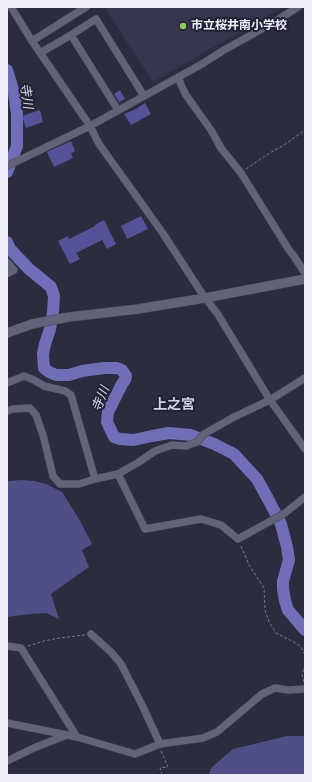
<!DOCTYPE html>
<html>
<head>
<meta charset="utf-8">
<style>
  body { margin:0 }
  #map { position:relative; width:312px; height:782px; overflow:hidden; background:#2c2c3f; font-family:"Noto Sans",sans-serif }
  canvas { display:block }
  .frame { position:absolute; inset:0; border:8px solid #eeeffb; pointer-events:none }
</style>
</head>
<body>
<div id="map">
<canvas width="312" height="782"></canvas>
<div class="frame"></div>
</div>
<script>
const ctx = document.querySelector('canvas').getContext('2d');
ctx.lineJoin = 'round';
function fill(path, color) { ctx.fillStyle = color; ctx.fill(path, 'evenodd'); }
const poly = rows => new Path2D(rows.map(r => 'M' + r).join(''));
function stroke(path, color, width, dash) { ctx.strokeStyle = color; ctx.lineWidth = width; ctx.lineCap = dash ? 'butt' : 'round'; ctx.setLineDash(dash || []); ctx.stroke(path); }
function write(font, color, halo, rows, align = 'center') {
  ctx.font = font + ' "Noto Sans","Noto Sans JP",sans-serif'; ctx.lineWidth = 4; ctx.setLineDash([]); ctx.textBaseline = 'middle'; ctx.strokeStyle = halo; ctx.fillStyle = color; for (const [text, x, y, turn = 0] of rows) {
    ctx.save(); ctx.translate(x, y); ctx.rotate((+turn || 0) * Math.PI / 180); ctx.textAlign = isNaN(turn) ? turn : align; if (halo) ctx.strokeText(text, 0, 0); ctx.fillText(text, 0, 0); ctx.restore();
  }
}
const built = poly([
  [104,7,283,7,153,82]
]);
const green = poly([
  [22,480,34,481,46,484,62,492,79,519,92,544,82,550,89,567,51,594,59,619,46,613,30,614,7,617,7,481,9,481],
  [287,736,305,736,305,775,209,775,211,768,233,749]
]);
const river = poly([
  [7,70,14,93,17,114,17,146,7,172],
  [7,242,10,249,29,269,51,287,54,296,53,312,50,329,45,344,43,354,44,368,49,372,56,375,69,375,82,371,104,368,117,368,122,370,126,376,125,380,122,384,108,412,107,422,114,437,120,439,134,440,152,436,169,433,191,435,214,444,234,454,245,466,257,479,268,499,281,524,287,547,289,560,283,581,283,588,285,601,288,610,305,630]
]);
const building = poly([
  [120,90,125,99,119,102,114,94],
  [145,103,151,114,131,125,124,114,136,109],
  [40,110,43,122,26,128,22,116],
  [71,141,75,151,71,153,73,158,54,167,47,152],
  [141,216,148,229,127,239,121,226],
  [104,220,116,244,107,249,102,240,76,253,80,259,70,264,58,241,68,236,69,239,95,226,95,225]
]);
const path = poly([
  [246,169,268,154,284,145,305,130],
  [241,546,249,565,264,588,265,610,269,622,276,633,294,642,301,647,305,655],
  [28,646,44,641,59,638,85,635],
  [304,682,302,675,305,664],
  [161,751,168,767,160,768,162,775]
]);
const minor = poly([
  [11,7,32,41,90,126,99,144,162,232,205,298,217,313,270,400,305,449],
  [71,35,96,19,144,96],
  [32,41,86,7],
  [40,53,71,35,118,110],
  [178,77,182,87,186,95,211,130,221,148,241,173,289,250,293,255,305,273],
  [7,166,90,126,202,64,224,50,271,24,298,7],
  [7,262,14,270,7,274],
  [7,383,24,376,34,380,44,386,65,391,71,395,95,479],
  [7,411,13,409,30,408,36,415,43,435,53,476,60,484,79,484,95,479,118,474,139,462,155,451,172,445,186,446,197,442,204,434,234,417,270,400,305,378],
  [118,474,145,529,201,519,221,525,238,539,285,513,305,497],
  [91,634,112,653,121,664,143,707,160,744],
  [7,646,21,648,77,737],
  [7,723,77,737,135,754,160,744,203,738,217,732,262,694,275,688,288,690,305,689],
  [7,761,36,747,67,735]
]);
const tertiary = poly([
  [7,333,32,324,69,317,138,309,205,298,305,279]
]);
const markers = [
  [183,26,4,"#85cf4c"]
];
const poiNames = [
  ["市立桜井南小学校",191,26]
];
const waterNames = [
  ["寺川",26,96,82],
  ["寺川",101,399,-69]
];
const quarterNames = [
  ["上之宮",174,405]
];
fill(built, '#35354e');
fill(green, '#504e87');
stroke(river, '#706eb8', 12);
fill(building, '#56529a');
stroke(minor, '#494958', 8);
stroke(tertiary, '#494958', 10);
stroke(path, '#787989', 1, [3, 2]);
stroke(minor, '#626378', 7);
stroke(tertiary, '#626378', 9);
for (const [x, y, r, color] of markers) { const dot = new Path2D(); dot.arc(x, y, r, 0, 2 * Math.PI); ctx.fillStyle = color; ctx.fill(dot); stroke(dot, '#222234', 1.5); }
write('bold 12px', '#eeeffb', '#222234', poiNames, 'left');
write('italic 13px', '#dadaef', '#222234', waterNames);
write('bold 14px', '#d0d1ea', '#222234', quarterNames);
</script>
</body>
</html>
